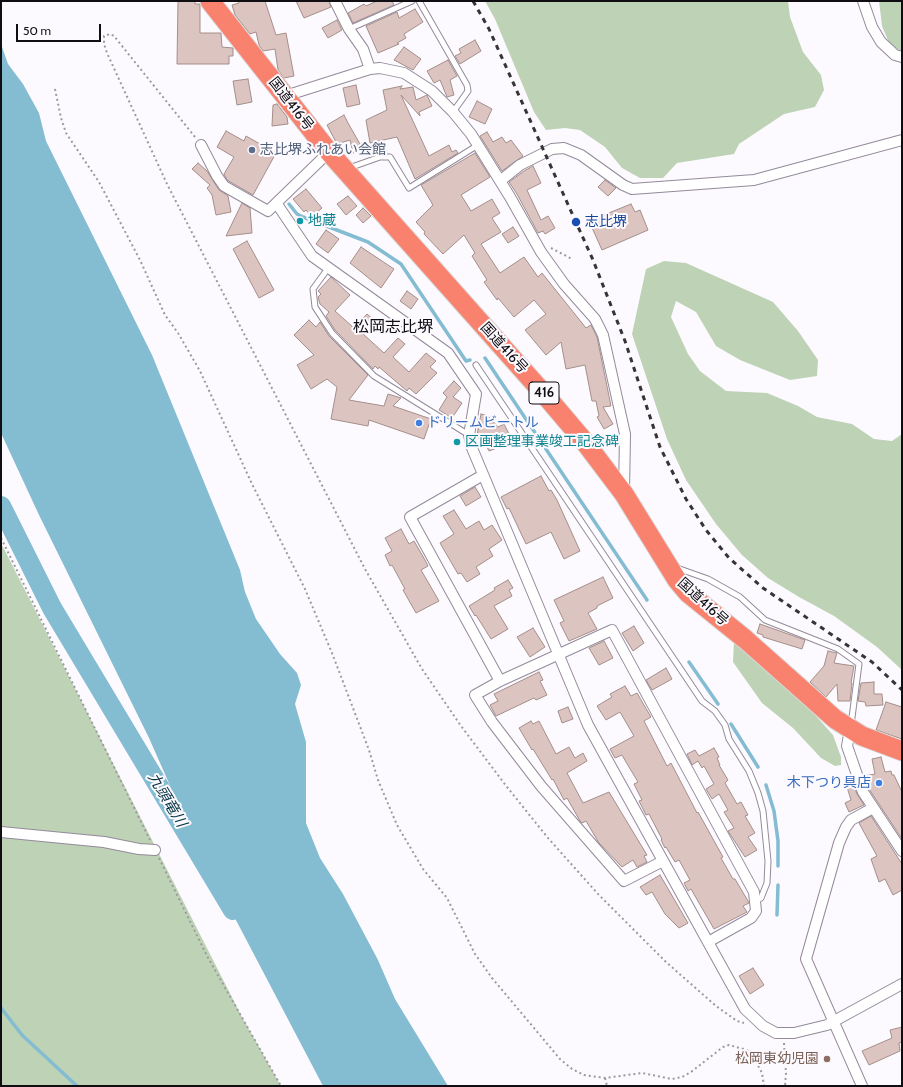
<!DOCTYPE html>
<html>
<head>
<meta charset="utf-8">
<style>
  body { margin:0 }
  #map { position:relative; width:903px; height:1087px; overflow:hidden; background:#fcfafe; font-family:Cabin,sans-serif }
  canvas { display:block }
  .frame { position:absolute; inset:0; border:2px solid #100d13; pointer-events:none }
  .scale { position:absolute; left:16px; top:24px; width:85px; height:18px; box-sizing:border-box; border:2px solid #100d13; border-top:0; padding-left:5px; font-size:12px; line-height:14px; white-space:nowrap; color:#100d13; -webkit-text-stroke:3px #fcfafe; paint-order:stroke }
</style>
</head>
<body>
<div id="map">
<canvas width="903" height="1087"></canvas>
<div class="frame"></div>
<div class="scale">50 m</div>
</div>
<script>
const ctx = document.querySelector('canvas').getContext('2d');
ctx.lineJoin = 'round';
function fill(path, color) { ctx.fillStyle = color; ctx.fill(path, 'evenodd'); }
const poly = rows => new Path2D(rows.map(r => 'M' + r).join(''));
function stroke(path, color, width, dash) { ctx.strokeStyle = color; ctx.lineWidth = width; ctx.lineCap = dash ? 'butt' : 'round'; ctx.setLineDash(dash || []); ctx.stroke(path); }
function write(font, color, halo, rows, align = 'center') {
  ctx.font = font + ' Cabin,"Noto Sans JP",sans-serif'; ctx.lineWidth = 4; ctx.setLineDash([]); ctx.textBaseline = 'middle'; ctx.strokeStyle = halo; ctx.fillStyle = color; for (const [text, x, y, turn = 0] of rows) {
    ctx.save(); ctx.translate(x, y); ctx.rotate((+turn || 0) * Math.PI / 180); ctx.textAlign = isNaN(turn) ? turn : align; if (halo) ctx.strokeText(text, 0, 0); ctx.fillText(text, 0, 0); ctx.restore();
  }
}
const green = poly([
  [485,1,788,1,790,17,803,52,821,75,824,90,815,107,784,114,739,144,734,154,677,163,663,178,640,178,622,168,605,147,580,130,565,128,546,130,534,112,495,19],
  [879,1,902,1,902,52,889,43,882,26],
  [664,261,686,263,773,302,798,331,818,360,817,376,790,380,740,360,716,346,696,312,676,301,671,317,688,354,700,371,726,391,767,393,798,406,817,417,852,424,874,439,892,441,902,434,902,670,877,647,834,616,799,597,768,578,742,555,716,524,686,480,667,439,632,334,646,269],
  [1,543,242,1017,281,1086,1,1086],
  [734,641,801,699,833,735,841,757,841,765,835,766,821,758,793,728,762,703,733,662]
]);
const water = poly([
  [1,44,8,64,23,84,39,113,46,141,152,355,240,570,245,592,256,619,280,654,297,673,301,685,295,704,306,742,306,823,320,858,343,894,378,960,395,999,448,1086,323,1086,195,842,149,738,39,515,1,433]
]);
const stream = poly([
  [289,204,297,214,303,217,368,242,401,264,466,361,470,360],
  [485,358,647,600],
  [689,662,718,704],
  [731,724,758,767],
  [766,785,774,811,778,841,778,866],
  [777,915,778,885],
  [1,1008,22,1035,77,1086]
]);
const river = poly([
  [1,506,52,608,233,910]
]);
const building = poly([
  [178,1,195,1,195,4,200,4,200,33,221,33,222,47,233,48,233,56,229,56,229,64,177,64,178,1],
  [238,1,265,1,276,35,286,33,294,76,284,78,278,70,275,49,263,51,259,45,256,32,250,34,235,15,232,5,239,3,238,1],
  [296,1,329,1,331,7,304,18,296,1],
  [377,1,392,1,394,5,353,23,348,13,364,4,366,6,377,1],
  [415,9,423,22,404,34,406,38,397,43,399,44,378,53,366,26,397,12,399,18,415,9],
  [337,20,342,30,328,38,322,28,337,20],
  [475,40,481,51,460,64,455,56,461,53,459,49,475,40],
  [404,47,421,59,413,70,394,60,404,47],
  [448,60,457,76,450,80,454,95,447,97,440,80,434,83,427,71,448,60],
  [248,79,252,102,237,105,233,81,248,79],
  [356,85,360,104,347,107,343,88,356,85],
  [402,86,400,89,413,87,416,100,427,95,432,106,419,112,420,116,401,95,429,156,449,145,452,152,456,150,458,153,415,179,397,137,370,143,366,120,387,110,383,90,402,86],
  [477,101,492,109,485,124,469,117,477,101],
  [277,104,287,117,288,124,272,126,273,105,277,104],
  [344,115,348,123,364,151,353,153,350,140,337,144,327,125,344,115],
  [226,131,244,141,246,136,276,153,253,195,227,180,224,174,234,157,217,147,226,131],
  [487,132,493,142,502,137,506,143,511,140,523,156,502,171,480,136,487,132],
  [475,153,490,177,461,195,471,211,492,199,500,213,492,218,501,232,481,244,500,273,524,257,538,277,542,273,586,328,591,325,597,337,611,406,603,407,613,424,604,429,597,417,599,416,596,401,592,401,585,365,566,369,561,342,546,355,525,330,546,314,534,300,514,317,498,298,497,300,484,282,487,280,472,256,475,253,464,235,443,254,424,234,425,232,416,222,433,205,421,185,475,153],
  [198,163,207,171,219,190,228,196,231,212,216,215,212,195,207,188,210,185,192,169,198,163],
  [533,166,541,183,527,190,541,220,548,216,555,228,545,234,543,231,538,233,517,194,509,182,524,171,533,166],
  [605,180,616,188,608,196,598,187,605,180],
  [306,189,322,208,312,217,306,210,304,212,293,199,306,189],
  [348,196,357,206,346,215,337,204,348,196],
  [242,203,250,208,252,233,226,236,242,203],
  [631,204,635,212,640,210,648,230,602,250,589,221,631,204],
  [363,208,371,216,363,223,356,215,363,208],
  [513,227,519,236,508,243,502,234,513,227],
  [326,230,339,239,328,253,316,244,326,230],
  [247,241,274,290,259,298,233,249,247,241],
  [361,247,394,269,381,288,350,263,361,247],
  [331,277,350,295,335,311,354,328,367,314,374,320,362,333,384,353,398,338,405,344,393,357,409,372,426,353,436,361,430,367,437,373,416,394,409,388,407,391,379,367,378,369,375,366,373,369,335,330,326,316,329,312,320,304,318,297,321,294,318,291,331,277],
  [407,291,418,299,411,309,400,301,407,291],
  [309,320,316,327,320,322,329,336,368,375,349,400,384,406,388,394,401,398,393,406,431,419,424,439,369,420,368,426,331,419,337,387,327,379,311,389,297,365,314,355,294,335,309,320],
  [454,381,461,388,453,397,462,403,452,418,439,410,447,397,443,393,454,381],
  [481,414,488,416,498,427,504,424,510,436,499,441,502,446,489,451,485,443,482,445,477,435,481,414],
  [541,476,549,491,551,490,557,500,580,551,564,559,551,532,526,544,509,508,507,509,501,497,541,476],
  [475,487,481,497,466,506,460,496,475,487],
  [454,510,466,529,479,521,484,530,492,525,502,540,489,549,493,556,476,567,480,574,467,582,461,573,458,574,440,543,454,534,443,516,454,510],
  [401,529,409,544,414,541,425,560,428,566,421,570,439,601,416,613,403,590,405,589,392,565,390,566,385,555,392,551,385,538,401,529],
  [603,577,613,598,597,606,597,608,588,613,597,629,569,641,560,623,564,621,554,600,603,577],
  [508,580,513,588,509,590,512,596,494,606,508,629,491,639,476,615,475,616,469,606,495,590,494,588,508,580],
  [760,624,805,640,802,649,763,637,763,635,757,633,760,624],
  [634,626,644,643,633,651,622,633,634,626],
  [533,628,545,647,530,657,517,637,533,628],
  [604,641,613,658,599,665,589,648,604,641],
  [828,651,837,653,834,663,854,666,851,683,852,683,850,701,838,701,837,684,826,697,810,682,824,666,828,651],
  [666,668,672,679,652,690,646,680,666,668],
  [539,672,543,680,540,681,547,695,536,700,534,698,496,716,490,705,498,701,494,694,539,672],
  [874,682,874,694,882,694,883,705,866,706,865,702,858,701,861,683,874,682],
  [625,686,631,696,637,693,651,717,644,721,667,766,671,763,697,813,698,812,723,857,721,858,733,879,735,879,748,901,749,903,743,906,747,912,714,929,691,889,688,891,684,883,690,880,679,860,675,862,666,847,665,848,661,840,662,839,649,814,646,815,639,801,642,800,634,784,638,782,626,762,622,755,615,758,610,749,634,736,620,712,606,720,597,706,612,697,610,694,625,686],
  [886,702,902,707,902,739,876,730,886,702],
  [568,707,573,719,562,723,558,711,568,707],
  [531,721,533,724,539,721,556,754,569,747,575,758,583,753,587,761,567,773,583,803,609,792,647,855,644,856,647,862,637,867,633,860,622,867,599,843,586,821,582,823,580,821,567,798,564,800,553,779,552,780,533,749,532,750,519,728,531,721],
  [714,748,719,757,717,758,720,765,719,765,728,780,725,783,737,804,741,802,748,815,745,816,755,833,748,837,757,850,745,857,728,831,734,828,724,812,728,810,719,794,712,799,706,789,714,784,704,766,702,768,698,761,692,765,687,754,695,750,699,756,714,748],
  [881,757,885,772,891,771,892,775,894,775,902,792,902,839,869,789,864,776,875,774,872,759,881,757],
  [852,781,857,794,864,805,849,812,845,803,851,800,846,784,852,781],
  [871,816,902,864,902,890,893,895,885,879,879,882,871,859,877,856,859,823,871,816],
  [660,875,688,923,679,928,665,914,652,892,646,895,640,887,660,875],
  [753,968,764,985,750,994,739,976,753,968],
  [902,1027,902,1042,899,1043,900,1051,869,1065,862,1051,892,1038,890,1030,902,1027]
]);
const path = poly([
  [55,89,61,118,66,133,99,182,140,260,165,315,178,333,200,371,252,484,305,589,332,653,369,750,378,780,397,825,423,869,447,898,475,954,492,978,560,1059,572,1069,584,1075,605,1078,642,1073,672,1079,682,1077,691,1072,723,1047,729,1045,747,1050,753,1056,762,1073,764,1086],
  [195,137,114,36,110,34,104,36,104,44,107,53,167,184,365,569,422,669,461,726,507,787,548,838,598,894,666,962,716,1006,737,1021,744,1023],
  [551,248,572,259],
  [1,538,150,840],
  [159,858,207,956,281,1086],
  [784,1043,786,1073,785,1086],
  [605,1078,607,1086]
]);
const lane = poly([
  [419,1,467,85,468,91,453,112],
  [349,29,412,1],
  [349,168,380,157,390,157,409,188,478,145],
  [329,267,313,289,315,307,332,333,374,376,469,435],
  [476,365,702,701,715,711,725,725,729,739,749,771,758,793,763,811,768,861,767,883,761,898,756,901],
  [677,568,708,579,740,597,765,620,838,649,859,664,851,725]
]);
const street = poly([
  [335,1,349,29,363,49,370,69,380,68,404,73,432,91,453,112,471,134,510,197,541,252,564,284,595,319,603,335,625,434,624,493],
  [863,1,872,27,881,42,895,55,902,57],
  [285,96,370,69],
  [201,145,217,176,224,186,268,211,329,152],
  [500,181,520,165,552,149,564,148,581,155,623,185,632,189,754,180,902,140],
  [277,204,312,256,448,353,476,394,469,435,472,448,588,725,745,1009,763,1026,776,1033,794,1033,827,1025,902,984],
  [483,475,410,517,500,681],
  [850,730,847,746,863,792,902,851],
  [1,832,104,842,139,849,155,850],
  [663,861,624,881,541,786,492,722,475,695,500,681,612,630,754,892,756,911,751,918,708,942],
  [862,1086,806,959,839,843,846,827,851,820,873,808]
]);
const highway = poly([
  [210,1,329,152,545,395,584,441,624,494,677,580,688,593,745,639,835,719,862,736,902,751]
]);
const rail = poly([
  [473,1,489,29,593,260,625,341,660,447,686,499,706,530,729,558,763,588,872,662,902,690]
]);
const markers = [
  [252,150,4,"#5c6f8a"],
  [300,221,4,"#0f9aa8"],
  [576,222,5,"#1a4fb4"],
  [419,423,4,"#3f7fe0"],
  [457,442,4,"#0f9aa8"],
  [879,783,4,"#3f7fe0"],
  [827,1059,4,"#8d6e63"]
];
const shields = [
  [544,393,30]
];
const shieldNames = [
  ["416",544,393]
];
const streetNames = [
  ["国道416号",291,104,52],
  ["国道416号",504,348,48],
  ["国道416号",703,602,42]
];
const serviceNames = [
  ["志比堺ふれあい会館",260,150]
];
const cultureNames = [
  ["地蔵",308,221],
  ["区画整理事業竣工記念碑",465,442]
];
const transitNames = [
  ["志比堺",585,222]
];
const shopNames = [
  ["ドリームビートル",427,423],
  ["木下つり具店",871,783,"right"]
];
const educationNames = [
  ["松岡東幼児園",819,1059]
];
const waterNames = [
  ["九頭竜川",167,800,59]
];
const quarterNames = [
  ["松岡志比堺",393,327]
];
fill(green, '#bed2b6');
fill(water, '#84bcd2');
stroke(stream, '#84bcd2', 3.5);
stroke(river, '#84bcd2', 20);
fill(building, '#dcc4c0');
stroke(building, '#a58e8a', 1);
stroke(lane, '#948a9b', 7);
stroke(street, '#948a9b', 12);
stroke(highway, '#d9d8d9', 21);
stroke(path, '#9c999e', 2, [2, 3]);
stroke(lane, '#fff', 5);
stroke(street, '#fff', 10);
stroke(highway, '#f9826f', 19);
stroke(rail, '#373439', 3, [5, 5]);
for (const [x, y, r, color] of markers) { const dot = new Path2D(); dot.arc(x, y, r, 0, 2 * Math.PI); ctx.fillStyle = color; ctx.fill(dot); stroke(dot, '#fcfafe', 1.5); }
for (const [x, y, w] of shields) { const box = new Path2D(); box.roundRect(x - w / 2, y - 11, w, 22, 3); ctx.fillStyle = '#fcfafe'; ctx.fill(box); stroke(box, '#100d13', 1); }
write('bold 13px', '#100d13', null, shieldNames);
write('14px', '#100d13', '#fcfafe', streetNames);
write('14px', '#4e5e75', '#fcfafe', serviceNames, 'left');
write('14px', '#0d838f', '#fcfafe', cultureNames, 'left');
write('14px', '#164399', '#fcfafe', transitNames, 'left');
write('14px', '#366cbe', '#fcfafe', shopNames, 'left');
write('14px', '#785e54', '#fcfafe', educationNames, 'right');
write('italic 15px', '#003141', '#fcfafe', waterNames);
write('16px', '#100d13', '#fcfafe', quarterNames);
</script>
</body>
</html>
